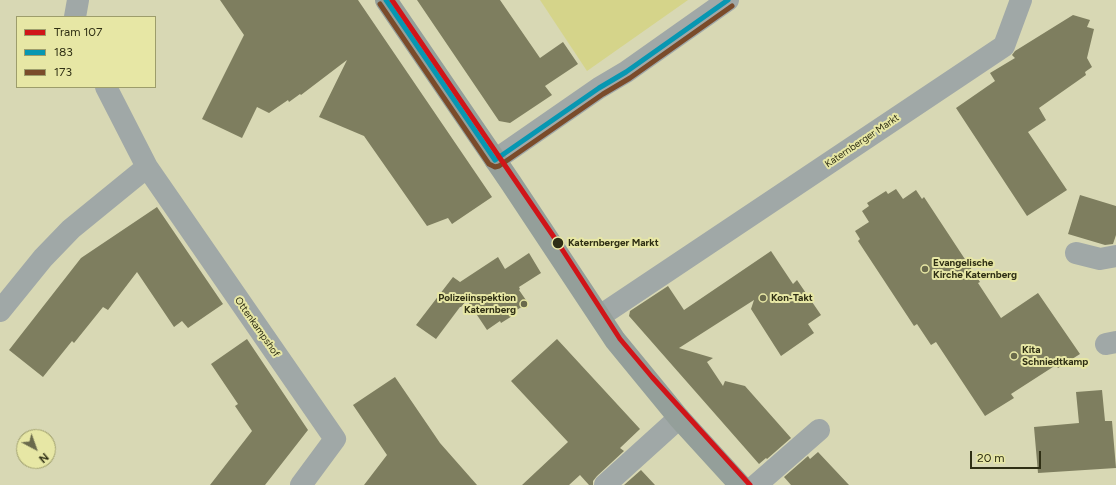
<!DOCTYPE html>
<html>
<head>
<meta charset="utf-8">
<style>
  body { margin:0 }
  #map { position:relative; width:1116px; height:485px; overflow:hidden; background:#d8d8b4; font-family:Figtree,sans-serif }
  canvas { display:block }
  .legend { position:absolute; left:16px; top:16px; width:140px; height:72px; box-sizing:border-box; background:#e7e7a5; border:1px solid #9d9d6b; margin:0; padding:5px 7px; list-style:none; font-size:12px; color:#2f2f14 }
  .legend li { display:flex; align-items:center; gap:8px; height:20px }
  .legend b { width:20px; border:1px solid #9d9d6b }
  .north { position:absolute; left:16px; top:429px; width:40px; height:40px; box-sizing:border-box; background:#e7e7a5; border:1px solid #9d9d6b; border-radius:50%; rotate:139deg; font-size:11px; font-weight:700; line-height:16px; text-align:center; color:#2f2f14 }
  .north::after { content:''; display:block; margin:auto; width:14px; height:18px; background:#6a6a4c; clip-path:polygon(50% 0,100% 100%,50% 72%,0 100%) }
  .scale { position:absolute; left:970px; top:451px; width:71px; height:18px; box-sizing:border-box; border:2px solid #2f2f14; border-top:0; padding-left:5px; font-size:12px; line-height:14px; white-space:nowrap; color:#2f2f14; -webkit-text-stroke:3px #e7e7a5; paint-order:stroke }
</style>
</head>
<body>
<div id="map">
<canvas width="1116" height="485"></canvas>
<ul class="legend">
<li><b style="height:5px;background:#d01519"></b>Tram 107</li>
<li><b style="height:5px;background:#0797b2"></b>183</li>
<li><b style="height:5px;background:#7a4b2a"></b>173</li>
</ul>
<div class="north">N</div>
<div class="scale">20 m</div>
</div>
<script>
const ctx = document.querySelector('canvas').getContext('2d');
ctx.lineJoin = 'round';
function fill(path, color) { ctx.fillStyle = color; ctx.fill(path, 'evenodd'); }
const poly = rows => new Path2D(rows.map(r => 'M' + r).join(''));
function stroke(path, color, width, dash) { ctx.strokeStyle = color; ctx.lineWidth = width; ctx.lineCap = dash ? 'butt' : 'round'; ctx.setLineDash(dash || []); ctx.stroke(path); }
function write(font, color, halo, rows, align = 'center') {
  ctx.font = font + ' Figtree,sans-serif'; ctx.lineWidth = 4; ctx.setLineDash([]); ctx.textBaseline = 'middle'; ctx.strokeStyle = halo; ctx.fillStyle = color; for (const [text, x, y, turn = 0] of rows) {
    ctx.save(); ctx.translate(x, y); ctx.rotate((+turn || 0) * Math.PI / 180); ctx.textAlign = isNaN(turn) ? turn : align; if (halo) ctx.strokeText(text, 0, 0); ctx.fillText(text, 0, 0); ctx.restore();
  }
}
const green = poly([
  [540,0,688,0,587,71]
]);
const building = poly([
  [220,0,358,0,492,197,452,224,448,218,427,226,364,136,319,117,347,60,301,95,300,94,289,102,288,100,269,113,257,107,242,138,202,119,244,35],
  [417,0,500,0,540,58,563,42,578,64,545,86,552,95,510,123,499,121],
  [1073,15,1090,20,1087,27,1094,29,1087,58,1092,67,1085,72,1086,75,1039,108,1046,120,1028,132,1067,190,1027,216,956,108,995,81,990,73,1015,58,1012,55,1015,51],
  [896,189,903,199,916,190,922,199,924,197,980,282,978,283,1001,318,1038,293,1080,354,1058,368,1056,365,1011,394,1014,398,985,416,936,342,931,345,917,324,914,326,858,241,860,239,855,231,869,222,862,211,869,206,867,203,886,191,888,194],
  [1080,195,1116,206,1116,235,1113,244,1105,245,1068,234],
  [157,207,223,304,188,328,182,321,174,327,137,272,108,310,103,307,74,343,72,341,43,377,9,350,81,258],
  [771,251,793,284,797,280,821,315,808,324,814,333,781,356,751,309,754,300,679,348,713,358,707,362,723,386,725,381,745,386,791,438,767,459,766,458,759,464,629,316,630,311,668,286,684,310],
  [529,253,541,273,519,287,520,289,519,290,528,303,515,311,517,313,501,323,500,321,487,330,467,300,461,307,460,307,436,339,416,325,453,277,460,282,498,257,505,269],
  [247,339,308,430,265,485,210,485,252,431,235,406,238,404,211,364],
  [557,339,640,429,620,448,624,451,597,476,593,481,593,485,589,485,580,475,569,485,522,485,568,442,511,381],
  [395,377,440,443,477,485,364,485,387,455,353,405],
  [1102,390,1105,421,1112,421,1116,468,1038,473,1034,427,1079,423,1076,392],
  [818,452,849,485,791,485,784,477,808,456,810,459],
  [641,470,655,485,624,485]
]);
const minor = poly([
  [75,17,78,0],
  [106,87,147,167],
  [495,160,599,88,626,72,728,0],
  [1076,253,1100,259,1116,256],
  [0,311,43,258,71,229,147,167,335,439,301,485],
  [600,316,1004,46,1021,0],
  [1106,344,1116,342],
  [605,485,679,418],
  [756,485,819,430]
]);
const major = poly([
  [386,0,511,183,615,340,679,418,740,485]
]);
const bus1 = poly([
  [386,0,495,160,599,88,626,72,728,0]
]);
const bus2 = poly([
  [380,4,489,164,495,167,499,166,603,94,630,78,732,6]
]);
const tram1 = poly([
  [392,0,558,243,620,339,652,377,750,485]
]);
const markers = [
  [558,243,6,"#2f2f14"],
  [925,269,4,"#6a6a4c"],
  [763,298,4,"#6a6a4c"],
  [524,304,4,"#6a6a4c"],
  [1014,356,4,"#6a6a4c"]
];
const streetNames = [
  ["Katernberger Markt",862,141,-34],
  ["Ottenkampshof",257,327,55]
];
const stopNames = [
  ["Katernberger Markt",568,243]
];
const poiNames = [
  ["Evangelische",933,263],
  ["Kirche Katernberg",933,275],
  ["Polizeiinspektion",516,298,"right"],
  ["Katernberg",516,310,"right"],
  ["Kon-Takt",771,298],
  ["Kita",1022,350],
  ["Schniedtkamp",1022,362]
];
fill(green, '#d5d48a');
fill(building, '#7e7e5f');
stroke(minor, '#a0a8a7', 22);
stroke(major, '#949f9a', 22);
stroke(bus1, '#0797b2', 5);
stroke(bus2, '#7a4b2a', 5);
stroke(tram1, '#d01519', 5);
for (const [x, y, r, color] of markers) { const dot = new Path2D(); dot.arc(x, y, r, 0, 2 * Math.PI); ctx.fillStyle = color; ctx.fill(dot); stroke(dot, '#e7e7a5', 1.5); }
write('10px', '#2f2f14', '#e7e7a5', streetNames);
write('bold 10px', '#2f2f14', '#e7e7a5', stopNames, 'left');
write('bold 10px', '#2f2f14', '#e7e7a5', poiNames, 'left');
</script>
</body>
</html>
